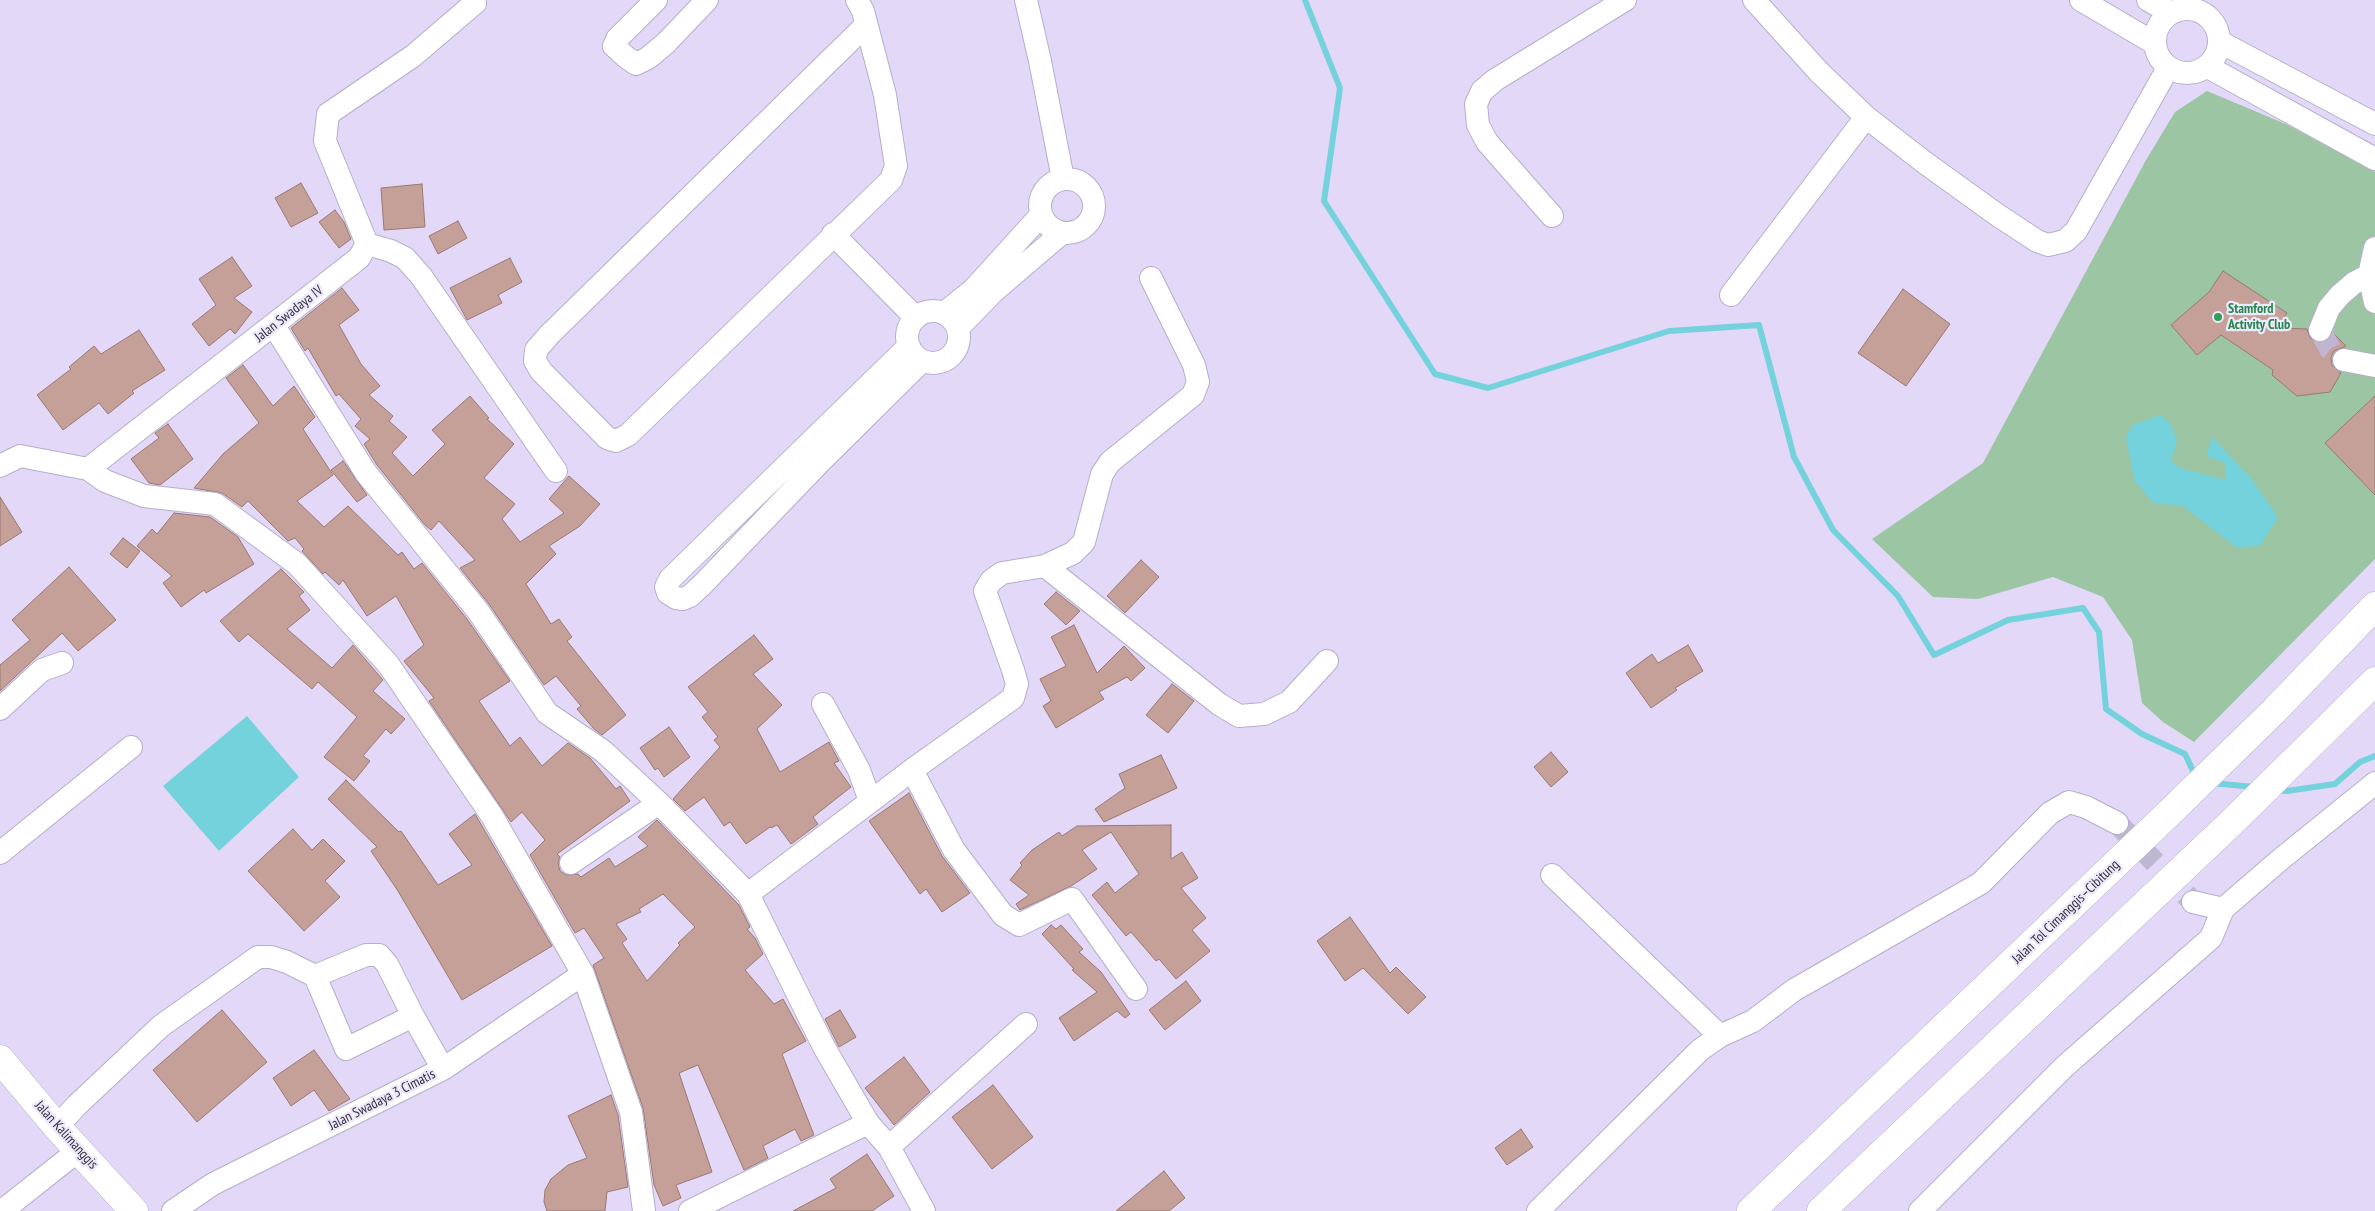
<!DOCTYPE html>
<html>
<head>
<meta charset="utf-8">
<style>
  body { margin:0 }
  canvas { display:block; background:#e3d8f8 }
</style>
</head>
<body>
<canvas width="2375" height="1211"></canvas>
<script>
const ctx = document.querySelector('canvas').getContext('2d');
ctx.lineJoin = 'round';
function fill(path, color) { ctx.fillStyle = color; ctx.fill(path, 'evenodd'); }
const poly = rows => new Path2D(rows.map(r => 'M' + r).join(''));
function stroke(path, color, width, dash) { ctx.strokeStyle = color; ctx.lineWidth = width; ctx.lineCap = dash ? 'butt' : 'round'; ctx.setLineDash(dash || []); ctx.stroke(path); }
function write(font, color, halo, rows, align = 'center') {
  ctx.font = font + ' "PT Sans Narrow",sans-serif'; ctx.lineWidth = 4.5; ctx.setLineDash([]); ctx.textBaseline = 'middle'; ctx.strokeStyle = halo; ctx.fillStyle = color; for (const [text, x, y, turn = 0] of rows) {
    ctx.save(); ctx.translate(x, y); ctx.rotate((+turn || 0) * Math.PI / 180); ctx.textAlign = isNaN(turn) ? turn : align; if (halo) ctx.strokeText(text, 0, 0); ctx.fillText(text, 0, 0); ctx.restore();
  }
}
const green = poly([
  [2207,91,2288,125,2375,172,2375,559,2194,742,2163,722,2142,703,2132,640,2103,597,2053,577,1978,599,1933,597,1872,539,1983,463,2146,160,2175,112]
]);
const water = poly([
  [2161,415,2171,425,2177,441,2171,461,2180,468,2226,480,2225,463,2206,456,2212,437,2250,477,2278,517,2260,546,2236,547,2183,506,2154,503,2135,482,2126,437,2133,425],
  [247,716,299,777,219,851,163,786]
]);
const stream = poly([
  [1305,0,1340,88,1324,201,1435,374,1488,388,1669,331,1759,325,1794,457,1833,530,1898,596,1934,655,2008,620,2083,608,2099,632,2106,709,2142,734,2185,754,2196,777],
  [2211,783,2255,787],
  [2275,790,2287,791,2335,784,2360,762,2375,756]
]);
const building = poly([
  [301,183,318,213,291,227,275,198,301,183],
  [422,184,425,227,384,230,381,188,422,184],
  [335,210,344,222,351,239,339,248,319,222,335,210],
  [458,221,467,238,438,254,429,236,458,221],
  [232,257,252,286,234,298,252,312,235,334,230,329,209,346,192,324,216,305,199,279,232,257],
  [510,258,522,282,498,295,502,303,467,320,450,288,510,258],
  [2223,271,2287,313,2277,328,2307,329,2310,338,2321,343,2328,340,2333,333,2346,346,2334,351,2331,357,2332,365,2341,373,2330,392,2297,396,2272,375,2273,370,2221,335,2197,355,2171,325,2209,292,2223,271],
  [342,288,359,310,339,325,361,364,380,386,369,395,393,416,389,421,407,437,392,453,413,476,445,444,432,430,470,396,489,418,487,419,514,444,484,478,515,504,502,519,520,542,564,513,549,499,569,476,600,504,580,526,549,546,556,554,526,584,551,624,559,619,572,637,567,641,626,715,602,735,594,729,577,709,581,706,556,676,544,685,489,604,460,568,475,560,439,521,431,530,425,525,377,465,364,444,370,439,355,426,361,419,339,394,336,396,308,348,305,351,291,328,342,288],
  [1903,289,1950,324,1906,386,1858,353,1903,289],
  [139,330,165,370,132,391,134,393,108,414,99,403,63,430,37,395,71,369,69,367,94,346,101,354,139,330],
  [243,365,273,406,294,386,315,417,303,429,333,475,297,501,324,527,348,506,398,555,402,552,414,569,422,563,467,619,510,681,479,701,510,746,520,737,542,766,568,743,590,758,616,789,620,786,630,801,557,854,560,857,558,863,560,871,566,875,578,874,581,877,609,858,615,867,648,846,638,837,657,820,739,905,750,927,747,929,755,938,763,954,745,970,774,1004,783,999,806,1041,782,1054,814,1135,801,1141,795,1129,763,1146,768,1158,744,1170,698,1065,679,1073,712,1172,676,1185,681,1198,663,1206,654,1185,643,1108,593,965,604,958,584,928,575,933,530,855,545,840,522,812,511,822,429,701,434,698,404,661,424,645,396,596,367,616,343,580,339,585,325,572,323,574,302,551,304,549,295,538,288,541,248,501,242,507,222,493,194,488,223,454,259,423,226,378,243,365],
  [663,894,695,927,678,943,680,945,647,981,622,943,627,939,616,924,641,912,639,909,663,894],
  [2375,396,2375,495,2325,443,2375,396],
  [168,424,193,459,160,485,149,483,131,459,159,438,155,433,168,424],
  [343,461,367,495,357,502,331,470,343,461],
  [0,497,22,532,0,546,0,497],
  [174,513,210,517,238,537,254,564,206,593,204,590,181,607,163,583,172,576,137,546,152,529,157,534,174,513],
  [123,538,140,551,127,568,110,554,123,538],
  [1141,560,1159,577,1125,613,1107,596,1141,560],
  [69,567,116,620,78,651,62,633,0,691,0,665,30,640,12,620,69,567],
  [281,569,304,592,299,596,310,610,287,629,332,668,353,645,383,680,373,691,405,719,391,734,386,729,363,756,370,761,354,781,324,757,357,717,318,682,312,689,248,634,239,642,220,621,281,569],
  [1056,592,1080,611,1066,625,1044,604,1056,592],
  [1074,625,1097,673,1124,646,1145,668,1131,681,1127,677,1099,692,1104,699,1056,728,1043,706,1051,701,1040,679,1066,666,1051,637,1074,625],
  [754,635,773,659,753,674,782,705,757,729,780,772,829,742,839,761,834,763,851,787,813,817,818,824,791,844,777,825,771,828,770,827,746,844,730,822,724,826,704,797,685,811,673,799,720,747,714,740,718,737,702,717,708,712,688,687,754,635],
  [1688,645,1703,671,1675,688,1677,690,1651,708,1626,673,1652,654,1658,663,1688,645],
  [1172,684,1194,701,1168,733,1146,715,1172,684],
  [669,727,690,757,664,777,658,768,655,770,640,748,669,727],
  [1551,752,1568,772,1551,787,1534,767,1551,752],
  [1161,755,1177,788,1104,822,1095,809,1125,788,1119,774,1161,755],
  [346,780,399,832,401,831,438,885,472,865,449,834,475,814,552,946,462,1000,398,891,371,851,377,847,328,799,346,780],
  [909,793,942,856,970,893,942,912,926,889,920,894,869,821,909,793],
  [1171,825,1171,859,1182,852,1198,878,1181,888,1206,918,1192,930,1210,951,1176,979,1159,959,1156,961,1131,932,1126,936,1092,895,1107,882,1115,893,1139,874,1111,832,1082,850,1097,869,1071,886,1020,910,1016,904,1029,895,1010,880,1022,865,1020,863,1032,850,1059,832,1062,836,1077,826,1171,825],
  [293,829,312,850,323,839,345,861,325,881,340,897,304,931,248,871,293,829],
  [1350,917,1390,973,1396,967,1426,997,1408,1014,1363,968,1345,981,1317,941,1350,917],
  [1051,925,1056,929,1061,925,1083,949,1079,952,1101,972,1130,1014,1125,1018,1117,1011,1074,1041,1059,1018,1097,992,1072,970,1074,969,1042,934,1051,925],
  [1186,981,1201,1001,1165,1030,1149,1010,1186,981],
  [222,1010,267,1062,197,1122,153,1070,222,1010],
  [840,1010,856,1037,839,1047,825,1019,840,1010],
  [314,1050,350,1099,329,1111,314,1090,291,1106,273,1078,314,1050],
  [904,1057,930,1092,894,1125,865,1088,904,1057],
  [993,1085,1033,1137,992,1169,952,1117,993,1085],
  [611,1095,618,1115,628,1187,607,1192,605,1211,547,1211,544,1202,545,1190,551,1179,568,1165,587,1158,568,1116,611,1095],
  [1521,1129,1533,1147,1507,1165,1495,1148,1521,1129],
  [867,1154,894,1196,872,1211,793,1211,836,1188,830,1179,867,1154],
  [1164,1171,1185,1198,1169,1211,1116,1211,1164,1171]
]);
const minorTunnel = poly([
  [2320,330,2330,349,2344,360],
  [2117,823,2193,902]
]);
const minor = poly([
  [656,0,617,39,614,46,626,57,636,64,648,58,666,43,707,0],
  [857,0,863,11,885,95,896,166,891,180,628,435,616,441,607,438,541,371,535,361,536,350,550,334,866,25],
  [1026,0,1040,61,1063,179],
  [1754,0,1819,72,1866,117,1924,162,1996,214,2037,241,2048,245,2065,241,2076,231,2168,68],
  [2081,0,2154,43],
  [2148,0,2171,13],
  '2155 41a32 32 0 1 1 64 0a32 32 0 1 1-64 0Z',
  [2220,42,2375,124],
  [2208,67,2375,159],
  '1040 206a27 27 0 1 1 54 0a27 27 0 1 1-54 0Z',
  [1552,216,1487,142,1478,125,1476,104,1482,91,1495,80,1625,0],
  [833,234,916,318],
  [367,244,325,141,328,114,413,56,475,3,474,0],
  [367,244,391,251,405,258,421,276,556,471],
  [2375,248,2369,275,2375,302],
  [1731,295,1866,117],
  '907 337a26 26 0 1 1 52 0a26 26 0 1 1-52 0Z',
  [944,313,974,289,1041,215],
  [274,326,366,473,478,611,547,713,603,751,659,803,748,894,824,1047,868,1123,889,1147,924,1211],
  [958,328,993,292,1062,233],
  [2320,330,2329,308,2340,295,2354,283,2369,275],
  [909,346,670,579,666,587,668,593,676,598,683,599,690,596,703,584,820,462,922,361],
  [2344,360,2375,366],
  [0,466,20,456,88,469,105,481,144,496,215,504,297,564,388,664,492,816,583,974,631,1112,644,1211],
  [88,469,359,258,367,244],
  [1045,566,1219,704,1239,716,1264,714,1289,702,1327,661],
  [823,704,859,770,870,801],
  [0,709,42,670,62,663],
  [912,770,954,850,1003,915,1019,925,1072,899,1136,989],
  [0,853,131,747],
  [571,863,659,803],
  [1552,875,1720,1036],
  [748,894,912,770,1013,698,1017,684,1013,670,985,591,991,581,1002,573,1045,566,1073,553,1084,542,1102,474,1110,462,1193,395,1198,382,1194,365,1151,278],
  [2193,902,2223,909],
  [315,976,366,955,379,955,387,964,413,1016,443,1069],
  [57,1127,76,1106,161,1026,258,957,271,957,287,962,315,976,346,1049,413,1016],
  [889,1147,1026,1024],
  [2,1211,79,1150],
  [173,1211,213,1184,443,1069,583,974],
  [690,1211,868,1123],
  [1538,1211,1700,1050,1720,1036,1753,1021,1794,990,1981,883,2050,813,2069,802,2086,807,2117,823],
  [1920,1211,2064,1067,2211,938,2223,909,2281,859,2375,783]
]);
const major = poly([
  [0,1059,57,1127,134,1211]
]);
const highway = poly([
  [1751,1211,2165,817,2274,711,2375,606],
  [1821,1211,2231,823,2375,681]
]);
const markers = [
  [2218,317,5,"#2e9e5b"]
];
const leisureNames = [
  ["Stamford",2228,309],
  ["Activity Club",2228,325]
];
const streetNames = [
  ["Jalan Swadaya IV",289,314,-38],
  ["Jalan Tol Cimanggis–Cibitung",2066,912,-44],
  ["Jalan Swadaya 3 Cimatis",382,1100,-27],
  ["Jalan Kalimanggis",66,1135,48]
];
fill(green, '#9bc5a3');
fill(water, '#74d2dd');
stroke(stream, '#74d2dd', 6);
fill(building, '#c4a099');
stroke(building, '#9a7871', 1);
stroke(minorTunnel, '#c0b6d2', 22, [22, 11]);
stroke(minor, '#b6adcb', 24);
stroke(major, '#b6adcb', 29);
stroke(highway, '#b6adcb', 29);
stroke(minor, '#fff', 22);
stroke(major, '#fff', 28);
stroke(highway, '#fff', 28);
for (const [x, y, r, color] of markers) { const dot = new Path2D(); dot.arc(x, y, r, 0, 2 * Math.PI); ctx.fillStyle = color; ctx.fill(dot); stroke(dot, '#eee8fb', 2); }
write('bold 14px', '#27864d', '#eee8fb', leisureNames, 'left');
write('14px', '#332f3b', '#eee8fb', streetNames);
</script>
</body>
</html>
